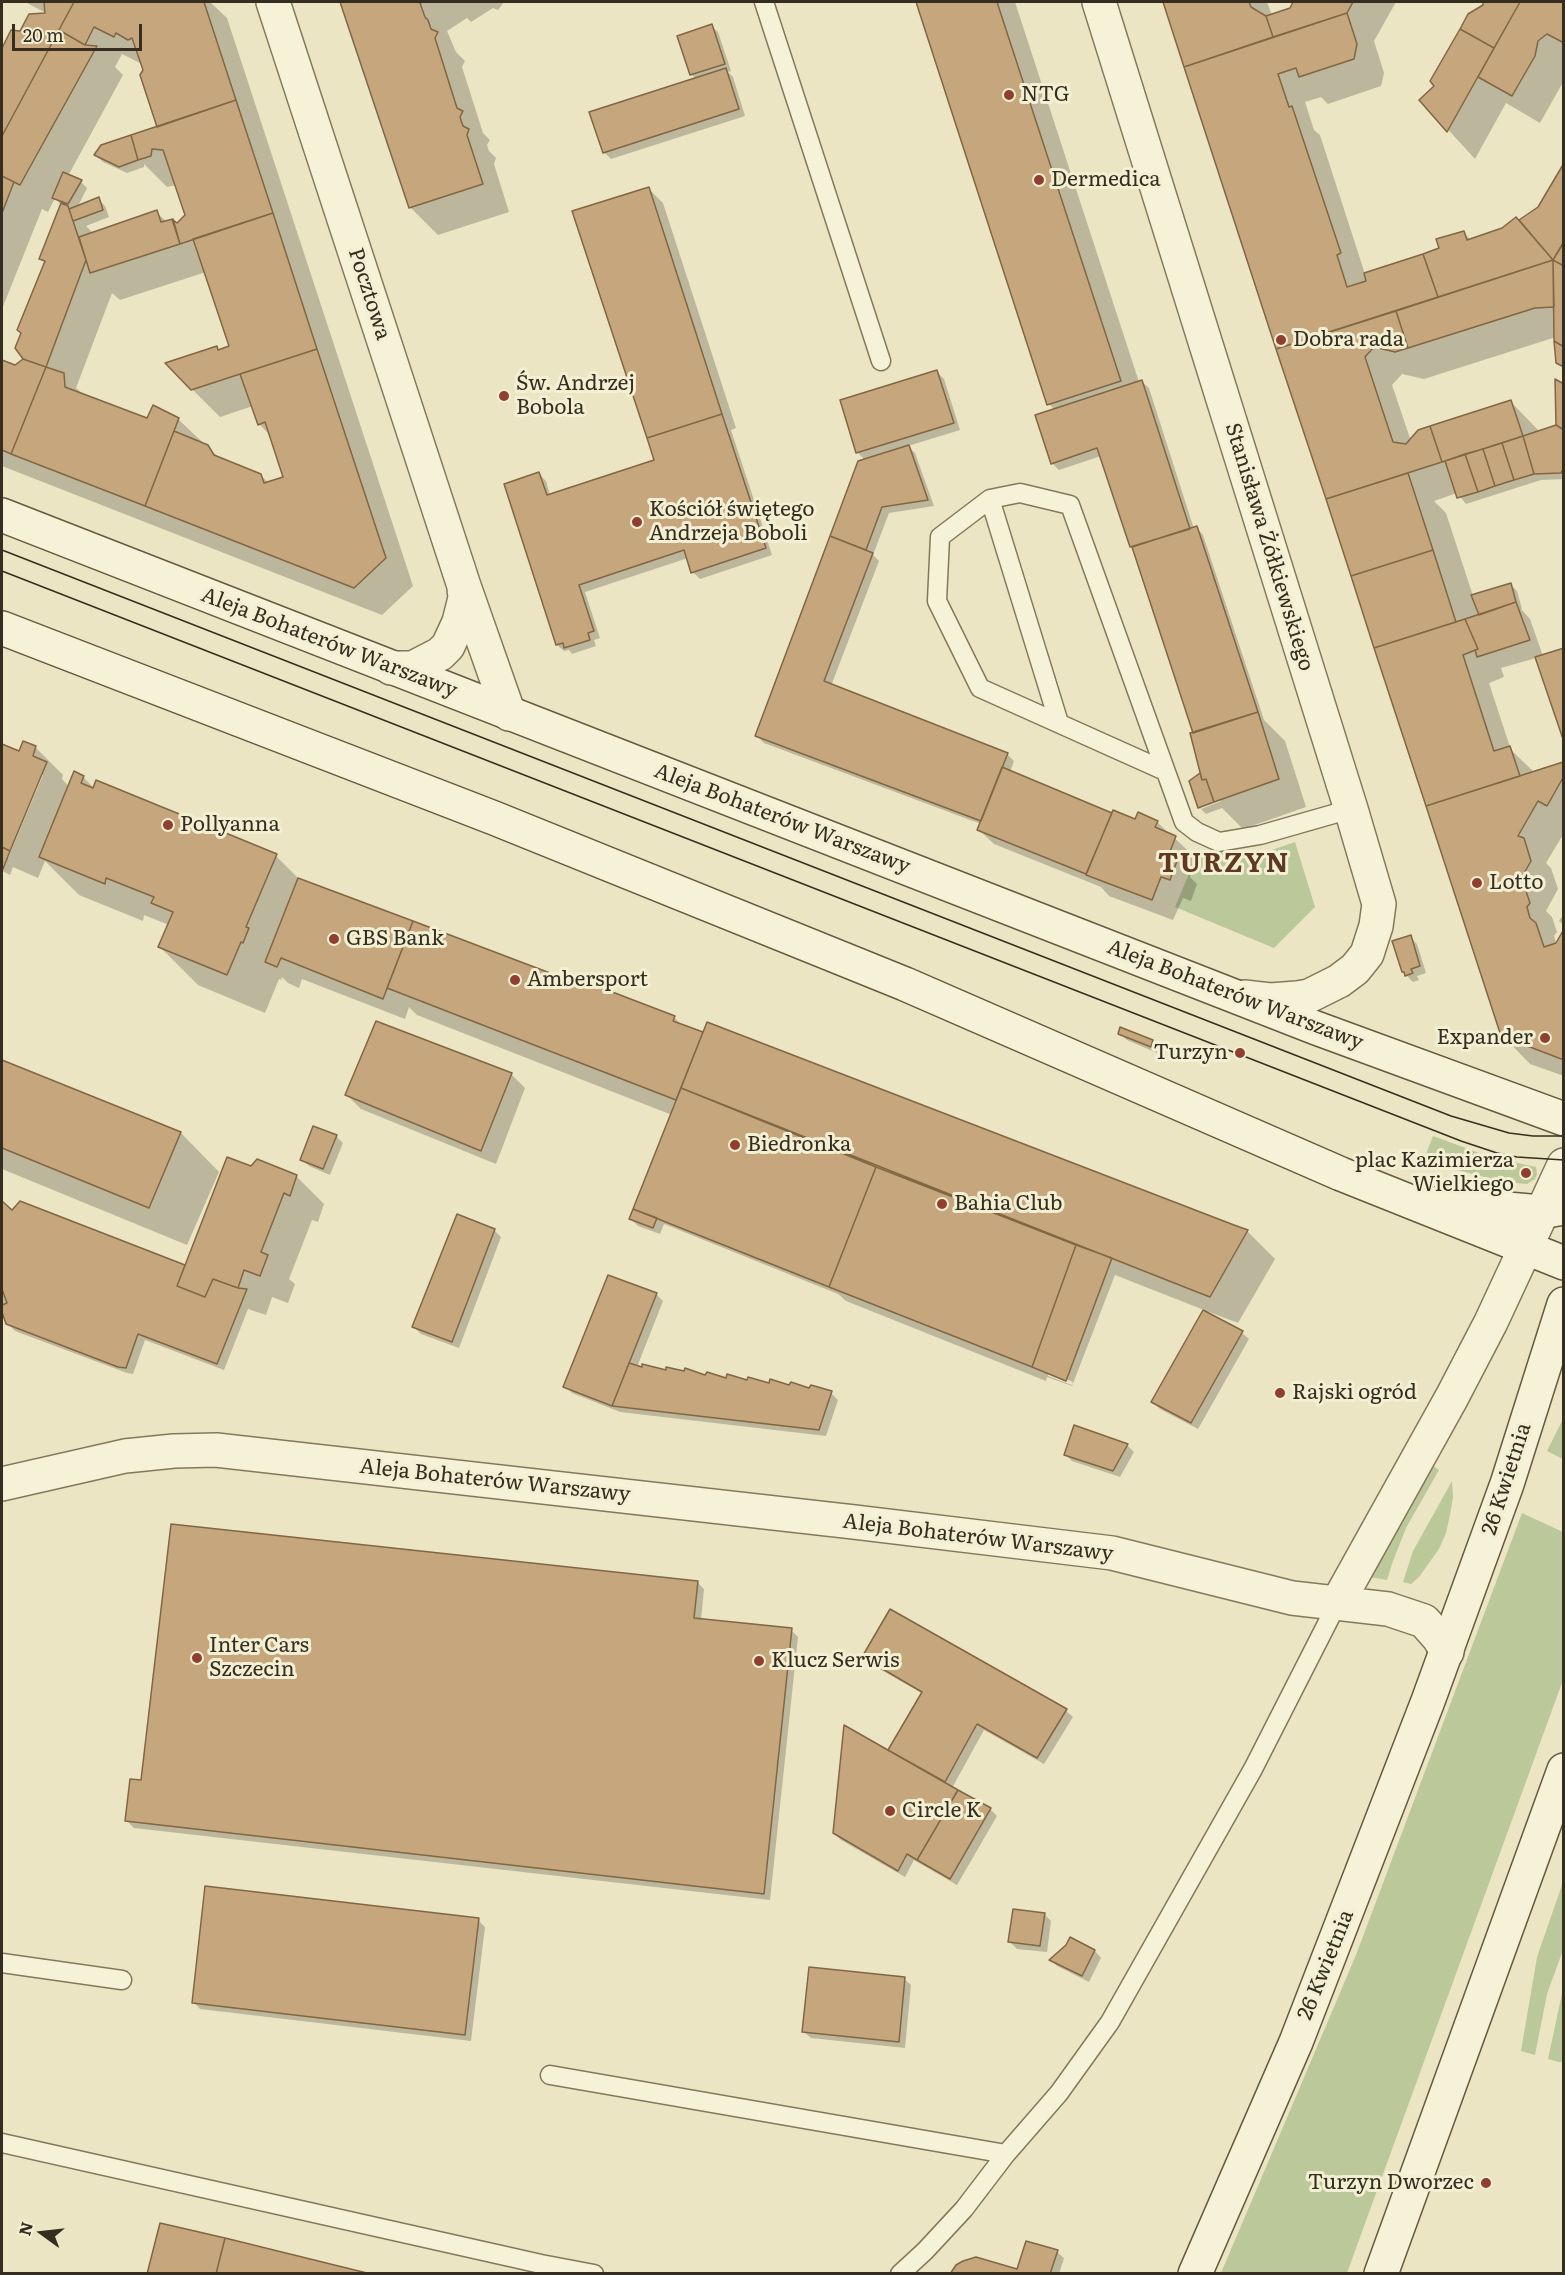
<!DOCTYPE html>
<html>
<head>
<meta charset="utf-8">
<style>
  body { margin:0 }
  #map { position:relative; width:1565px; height:2275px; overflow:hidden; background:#ebe5c4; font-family:Literata,serif }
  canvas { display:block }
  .frame { position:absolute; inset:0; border:3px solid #352d1f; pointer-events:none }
  .north { position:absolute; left:12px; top:2203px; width:60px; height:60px; -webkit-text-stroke:4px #f3efd3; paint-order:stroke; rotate:285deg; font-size:16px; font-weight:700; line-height:24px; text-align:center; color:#352d1f }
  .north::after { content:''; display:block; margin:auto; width:21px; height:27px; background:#352d1f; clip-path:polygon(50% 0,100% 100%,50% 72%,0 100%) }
  .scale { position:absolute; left:12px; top:24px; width:130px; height:27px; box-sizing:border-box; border:3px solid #352d1f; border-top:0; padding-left:8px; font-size:18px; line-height:21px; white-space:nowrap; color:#352d1f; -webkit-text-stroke:4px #f3efd3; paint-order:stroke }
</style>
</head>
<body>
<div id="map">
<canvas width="1565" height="2275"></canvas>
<div class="frame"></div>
<div class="north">N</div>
<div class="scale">20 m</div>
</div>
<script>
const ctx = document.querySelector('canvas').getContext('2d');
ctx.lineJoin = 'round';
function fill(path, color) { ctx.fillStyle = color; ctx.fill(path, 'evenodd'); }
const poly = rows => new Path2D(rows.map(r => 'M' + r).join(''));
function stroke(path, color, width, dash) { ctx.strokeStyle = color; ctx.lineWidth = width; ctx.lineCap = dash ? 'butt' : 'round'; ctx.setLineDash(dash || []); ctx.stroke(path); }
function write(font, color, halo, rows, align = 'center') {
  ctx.font = font + ' Literata,serif'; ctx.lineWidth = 6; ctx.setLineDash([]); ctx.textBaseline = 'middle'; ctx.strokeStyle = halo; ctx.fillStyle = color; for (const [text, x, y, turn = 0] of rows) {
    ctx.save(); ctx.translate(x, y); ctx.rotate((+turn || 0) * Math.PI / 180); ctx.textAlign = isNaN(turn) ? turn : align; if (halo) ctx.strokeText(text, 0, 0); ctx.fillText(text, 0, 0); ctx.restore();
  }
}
const green = poly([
  [1295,842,1315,907,1274,948,1175,907,1198,852,1266,852],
  [1433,1136,1490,1157,1536,1167,1537,1174,1535,1179,1527,1184,1504,1182,1446,1167,1424,1159],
  [1563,1419,1564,1459,1563,1459,1547,1451],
  [1429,1463,1439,1470,1406,1528,1393,1561,1387,1580,1369,1577],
  [1452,1481,1453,1497,1450,1515,1446,1533,1439,1549,1419,1577,1411,1584,1403,1582,1413,1551],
  [1522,1513,1563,1532,1563,1680,1347,2273,1221,2273,1356,1955],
  [1563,1882,1563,1950,1547,1994,1535,2055,1521,2051,1537,1957],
  [1563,1989,1563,2062,1559,2062,1548,2059]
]);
const shadow = poly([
  [25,2,210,2,227,18,413,586,382,615,2,466,2,362,15,367,25,359,46,263,41,258,61,205,55,198,48,212,42,209,2,309,2,51,12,32,20,32,48,14],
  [122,54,142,64,159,128,96,155,103,162,127,173,144,167,144,164,167,187,176,185,186,216,177,225,167,222,156,212,94,234,86,226,109,217,105,206,98,199,77,208,87,188,81,182,68,176,123,75,115,67],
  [206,272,231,347,220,351,217,348,167,364,220,417,253,406,259,424,271,436,285,478,269,483,260,475,219,458,178,419,148,420,84,395,76,388,112,293,120,300],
  [342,2,504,2,498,10,493,8,471,22,467,18,447,31,456,52,465,61,462,67,483,133,490,140,487,145,489,151,496,158,494,164,509,212,438,235,410,207],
  [918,2,1015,2,1139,382,1142,382,1149,388,1194,529,1197,528,1203,535,1264,720,1285,741,1306,807,1243,829,1222,808,1206,814,1199,807,1200,775,1203,778,1194,733,1135,550,1131,546,1101,456,1059,470,1052,463,1055,410,1049,404],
  [1220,798,1221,801,1201,809,1201,805],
  [1164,2,1267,2,1272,15,1291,9,1295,2,1396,2,1374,41,1384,73,1381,86,1328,104,1321,97,1305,102,1314,130,1320,135,1365,274,1441,249,1463,232,1471,240,1519,222,1539,208,1564,166,1564,368,1557,362,1556,337,1424,379,1402,374,1392,385,1411,441,1511,402,1540,432,1557,426,1564,386,1564,479,1541,480,1466,504,1457,493,1434,501,1446,513,1473,596,1510,584,1517,591,1522,609,1521,609,1530,619,1543,656,1501,668,1504,677,1489,683,1511,750,1535,773,1564,764,1564,833,1546,863,1551,868,1558,889,1546,911,1552,917,1557,932,1554,936,1557,945,1564,932,1564,1076,1530,1064,1502,1035],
  [1480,2,1564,2,1564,77,1562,84,1540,123,1506,103,1475,159,1421,100,1436,86,1484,6,1484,4],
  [711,26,718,32,731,71,728,72,733,77,745,116,611,159,604,152,696,79,691,74],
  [649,189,663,203,736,428,731,430,772,555,700,579,693,572,688,558,585,592,600,638,594,640,596,646,572,654,569,650,564,651,557,645,539,474,546,481,550,495,656,461],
  [937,372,944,379,960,430,908,446,915,453,934,506,889,513,873,555,879,561,831,686,1007,754,1014,761,1010,772,1112,815,1136,821,1157,822,1197,859,1190,877,1197,884,1191,901,1183,898,1173,920,1109,896,1101,887,994,844,979,830,981,824,764,743,757,736,859,462,865,460,858,453,842,401],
  [24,743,36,748,63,775,62,779,69,787,83,777,94,788,276,856,301,881,580,986,674,1017,683,1027,1247,1231,1275,1259,1238,1323,1209,1312,1208,1314,1242,1333,1249,1339,1198,1429,1160,1409,1153,1402,1204,1310,1115,1275,1072,1386,1047,1377,1046,1381,846,1301,838,1294,664,1224,660,1234,638,1226,631,1219,672,1115,417,1015,409,1007,405,1019,302,979,299,988,288,983,282,977,281,980,279,979,265,1013,198,985,160,947,169,925,144,915,143,921,79,895,45,861,38,878,13,867,10,875,2,871,2,745,20,753],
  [39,775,43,775,8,858,6,857],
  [870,1163,1085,1247,1084,1249,868,1165],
  [1048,1372,1073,1382,1072,1385,1048,1376],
  [1564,913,1564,925,1559,921],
  [1410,937,1417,944,1426,973,1417,976,1419,980,1413,982,1403,972],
  [1120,1034,1152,1041,1159,1048,1157,1053,1127,1040],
  [2,1062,181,1133,219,1172,187,1245,2,1169],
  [511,1074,525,1088,496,1164,361,1109,347,1095],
  [314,1128,337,1137,343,1143,330,1175,309,1166,302,1159],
  [258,1161,297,1177,324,1204,318,1222,312,1220,289,1279,295,1284,288,1303,272,1297,266,1315,248,1309,224,1370,145,1340,133,1374,127,1373,15,1331,7,1323,2,1308,2,1204,12,1212,185,1268],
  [494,1230,501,1237,459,1348,421,1334,414,1327],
  [656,1294,663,1301,637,1367,831,1393,838,1400,826,1436,620,1412,572,1393,565,1386],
  [1127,1445,1134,1452,1120,1477,1072,1461,1065,1454],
  [698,1583,704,1589,701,1620,791,1630,798,1637,770,1900,134,1828,127,1821,142,1782],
  [864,1657,1066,1711,1073,1717,1044,1764,984,1730,952,1788,990,1809,997,1816,957,1885,914,1860,905,1877,841,1840,834,1833,889,1752,923,1694,871,1664],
  [1044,1914,1051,1921,1047,1952,1017,1949,1010,1942],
  [478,1920,485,1927,471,2041,200,2009,194,2002],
  [1095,1951,1101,1958,1089,1982,1057,1966,1051,1960],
  [904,1979,911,1985,905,2048,811,2038,804,2032],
  [1057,2252,1064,2258,1059,2274,952,2274,1018,2271]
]);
const building = poly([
  [44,2,74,2,2,136,2,48,11,30,20,31,29,14,45,13,44,2],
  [74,2,204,2,236,100,157,127,140,75,143,70,132,38,128,40,116,33,114,37,94,27,85,45,59,30,74,2],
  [340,2,422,2,420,3,425,17,428,20,431,29,438,32,435,38,457,108,463,111,460,117,463,126,469,129,467,135,483,184,409,208,340,2],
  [916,2,997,2,1121,381,1047,405,916,2],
  [1163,2,1249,2,1251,7,1266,16,1273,37,1184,67,1163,2],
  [1293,2,1353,2,1347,13,1273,37,1266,16,1290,8,1293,2],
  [1483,2,1520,2,1494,48,1460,29,1468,14,1483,5,1483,2],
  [1520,2,1564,2,1564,43,1547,34,1538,41,1535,56,1512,96,1478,77,1520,2],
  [1347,13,1357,44,1354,59,1299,77,1296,68,1278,74,1289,107,1292,106,1341,253,1337,255,1347,287,1366,281,1364,273,1423,254,1438,297,1276,349,1184,67,1347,13],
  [712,24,725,64,690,75,677,36,712,24],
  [1460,29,1494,48,1447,132,1419,100,1434,86,1430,81,1460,29],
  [59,30,85,45,97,46,20,185,2,176,2,136,59,30],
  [726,68,739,109,603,153,589,112,726,68],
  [236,100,273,213,180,244,172,219,177,223,185,215,163,150,152,149,151,156,138,160,131,135,236,100],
  [131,135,138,160,119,167,94,155,101,145,131,135],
  [1564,163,1564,242,1553,260,1519,220,1538,207,1564,163],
  [63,172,82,180,68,204,52,198,63,172],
  [2,176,14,182,2,213,2,176],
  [649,187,722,414,647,438,572,211,649,187],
  [99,197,103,210,73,221,69,209,99,197],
  [61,203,68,206,86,260,46,367,23,359,15,348,21,333,17,330,45,261,39,259,61,203],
  [157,210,161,222,173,219,180,244,90,273,79,237,157,210],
  [273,213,317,349,191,390,165,363,217,346,218,350,229,346,193,239,273,213],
  [1516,217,1553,260,1438,297,1423,254,1439,248,1436,239,1464,231,1467,240,1502,228,1516,217],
  [1563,243,1564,243,1564,266,1553,260,1563,243],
  [1553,260,1554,307,1535,308,1408,348,1396,311,1553,260],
  [1553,260,1564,266,1564,347,1554,341,1553,260],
  [1396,311,1408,348,1395,352,1374,347,1365,357,1393,442,1406,444,1418,430,1430,426,1442,462,1326,499,1276,349,1396,311],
  [1554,341,1564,347,1564,367,1556,363,1554,341],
  [317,349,386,558,354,588,145,506,174,431,208,445,214,455,261,474,264,483,283,477,265,422,258,425,240,374,317,349],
  [23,359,46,367,11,454,2,450,2,360,15,365,23,359],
  [46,367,64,373,65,387,147,418,153,405,179,418,145,506,11,454,46,367],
  [937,370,954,423,856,453,840,400,937,370],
  [1555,379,1564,384,1564,430,1556,425,1555,379],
  [1142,380,1190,529,1130,547,1097,448,1051,464,1035,415,1142,380],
  [1511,400,1523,436,1442,462,1430,426,1511,400],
  [722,414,766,548,691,573,684,550,579,585,594,631,588,633,590,640,564,648,563,643,556,645,504,484,539,472,547,495,654,460,647,438,722,414],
  [1556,425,1564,430,1564,468,1561,473,1534,474,1523,436,1556,425],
  [1523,436,1534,474,1514,480,1502,443,1523,436],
  [1502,443,1514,480,1495,486,1483,449,1502,443],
  [909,445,928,500,882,507,866,550,830,536,858,461,909,445],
  [1483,449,1495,486,1478,492,1465,454,1483,449],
  [1465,454,1478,492,1457,498,1445,461,1465,454],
  [1408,473,1433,550,1351,576,1326,499,1408,473],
  [1197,526,1258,712,1193,733,1132,547,1197,526],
  [830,536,873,553,824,681,1008,753,981,821,755,736,830,536],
  [1433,550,1456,622,1374,648,1351,576,1433,550],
  [1511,583,1516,602,1479,615,1471,595,1511,583],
  [1516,602,1530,640,1477,657,1475,650,1478,649,1465,619,1516,602],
  [1465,619,1478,649,1463,655,1494,751,1510,746,1520,776,1426,806,1374,648,1465,619],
  [1564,648,1564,742,1535,657,1564,648],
  [1258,712,1279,779,1214,802,1206,779,1202,780,1190,733,1258,712],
  [23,741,36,746,33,756,47,762,10,851,2,847,2,744,19,751,23,741],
  [1563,762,1564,776,1551,799,1547,806,1538,801,1518,836,1524,838,1531,861,1518,884,1525,888,1530,903,1527,907,1530,918,1536,923,1544,947,1556,943,1564,929,1564,1060,1501,1036,1426,806,1563,762],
  [1002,767,1112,813,1086,874,977,830,1002,767],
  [74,771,84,776,81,783,93,788,96,780,277,854,246,927,249,928,243,943,241,942,227,975,158,947,173,912,151,903,154,897,106,878,105,884,39,857,74,771],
  [1200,773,1202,780,1206,779,1214,802,1198,808,1189,781,1200,773],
  [1113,810,1135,819,1138,812,1158,821,1155,827,1176,836,1168,857,1177,861,1170,880,1161,877,1152,900,1086,875,1113,810],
  [2,847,10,851,3,869,2,869,2,847],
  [298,878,413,921,383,999,281,958,277,967,265,962,298,878],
  [413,921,579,984,581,980,675,1016,673,1021,703,1032,676,1100,387,988,413,921],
  [1411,935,1420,966,1411,969,1413,973,1405,976,1404,972,1402,972,1392,941,1411,935],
  [376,1021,512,1073,481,1151,345,1095,376,1021],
  [707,1022,1234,1225,1248,1230,1210,1297,1197,1292,681,1088,707,1022],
  [1120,1027,1153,1040,1151,1047,1118,1034,1120,1027],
  [2,1060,181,1132,149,1208,2,1148,2,1060],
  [681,1088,876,1167,829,1287,633,1209,681,1088],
  [313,1126,337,1135,323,1169,300,1160,313,1126],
  [227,1157,251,1166,257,1159,297,1175,290,1196,284,1193,261,1252,268,1255,260,1276,244,1270,238,1288,213,1279,205,1297,177,1286,227,1157],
  [876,1167,1076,1245,1032,1367,829,1287,876,1167],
  [2,1201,12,1210,20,1201,185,1265,177,1286,205,1297,213,1279,238,1288,247,1289,217,1364,138,1334,126,1368,118,1367,6,1324,2,1312,2,1305,7,1303,2,1289,2,1201],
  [633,1209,657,1218,653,1228,629,1219,633,1209],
  [457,1214,495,1229,452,1342,412,1327,457,1214],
  [1076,1245,1112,1258,1066,1381,1032,1367,1076,1245],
  [608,1275,657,1293,612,1406,563,1387,608,1275],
  [1203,1310,1243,1331,1191,1423,1151,1402,1203,1310],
  [629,1363,642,1367,642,1364,666,1370,666,1367,684,1371,685,1368,705,1375,707,1372,726,1378,727,1374,747,1380,748,1377,769,1383,770,1379,789,1385,791,1382,809,1388,811,1385,832,1391,819,1430,612,1406,629,1363],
  [1074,1425,1128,1444,1113,1471,1064,1455,1074,1425],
  [171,1524,698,1581,694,1618,792,1628,764,1894,125,1821,130,1779,141,1780,171,1524],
  [890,1609,1067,1709,1037,1758,977,1724,945,1782,888,1750,922,1692,862,1657,890,1609],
  [844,1725,958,1790,917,1860,907,1854,898,1871,833,1833,844,1725],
  [958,1790,991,1808,950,1879,917,1860,958,1790],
  [205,1886,479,1918,465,2035,192,2003,205,1886],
  [1013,1909,1045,1913,1040,1946,1008,1942,1013,1909],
  [1070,1937,1095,1950,1082,1976,1049,1960,1066,1945,1070,1937],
  [809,1967,905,1977,899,2042,802,2032,809,1967],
  [160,2223,225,2238,216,2274,147,2274,160,2223],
  [225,2238,371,2274,216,2274,225,2238],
  [1026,2241,1058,2250,1050,2274,950,2274,956,2265,963,2261,976,2257,1017,2269,1026,2241]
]);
const lane = poly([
  [764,2,881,361],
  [990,499,1059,723],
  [1165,771,980,688,937,601,940,537,990,499,1020,493,1070,505,1184,822,1197,832,1219,842,1260,835,1351,809],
  [2,1963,122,1980],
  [550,2075,1006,2154],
  [2,2143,541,2264,594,2274],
  [900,2274,925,2251,964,2209,1006,2154,1059,2093,1110,2022,1253,1769,1338,1602]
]);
const street = poly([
  [273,2,464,586,509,714],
  [1099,2,1351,809,1379,904,1376,926,1367,954,1355,969,1339,981,1309,996,1297,998,1270,1000,1244,997],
  [391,668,413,668,440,654,448,646,459,622,465,598,464,588],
  [2,1484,125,1456,174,1451,216,1450,854,1522,1112,1553,1292,1598,1388,1609,1424,1621,1439,1638,1447,1652],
  [1338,1602,1452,1397,1491,1322,1564,1165]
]);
const secondary = poly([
  [2,515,1316,1028,1564,1119],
  [2,628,494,818,905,984,1341,1174,1564,1263],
  [1440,1203,1541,1212,1564,1208],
  [1195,2274,1296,2042,1428,1701,1507,1484,1564,1304],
  [1381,2274,1564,1770]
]);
const tram = poly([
  [2,550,1451,1116,1509,1133,1533,1136,1564,1136],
  [2,571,1461,1141,1497,1153,1517,1157,1564,1160]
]);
const markers = [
  [1009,95,6,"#8f3e30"],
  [1039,180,6,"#8f3e30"],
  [1281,340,6,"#8f3e30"],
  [504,396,6,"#8f3e30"],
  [637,522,6,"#8f3e30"],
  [168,825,6,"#8f3e30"],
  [1477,883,6,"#8f3e30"],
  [334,939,6,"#8f3e30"],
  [515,980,6,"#8f3e30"],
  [1545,1038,6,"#8f3e30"],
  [1240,1053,6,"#8f3e30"],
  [735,1145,6,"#8f3e30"],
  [1526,1173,6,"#8f3e30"],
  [942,1204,6,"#8f3e30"],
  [1280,1393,6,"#8f3e30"],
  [197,1658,6,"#8f3e30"],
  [759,1661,6,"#8f3e30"],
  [890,1811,6,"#8f3e30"],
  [1486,2183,6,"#8f3e30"]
];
const poiNames = [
  ["NTG",1021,95],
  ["Dermedica",1051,180],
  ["Dobra rada",1293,340],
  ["Św. Andrzej",516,384],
  ["Bobola",516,408],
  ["Kościół świętego",649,510],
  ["Andrzeja Boboli",649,534],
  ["Pollyanna",180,825],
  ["Lotto",1489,883],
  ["GBS Bank",346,939],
  ["Ambersport",527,980],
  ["Expander",1533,1038,"right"],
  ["Turzyn",1228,1053,"right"],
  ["Biedronka",747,1145],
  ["plac Kazimierza",1514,1161,"right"],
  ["Wielkiego",1514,1185,"right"],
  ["Bahia Club",954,1204],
  ["Rajski ogród",1292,1393],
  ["Inter Cars",209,1646],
  ["Szczecin",209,1670],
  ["Klucz Serwis",771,1661],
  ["Circle K",902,1811],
  ["Turzyn Dworzec",1474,2183,"right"]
];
const streetNames = [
  ["Pocztowa",369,294,72],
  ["Stanisława Żółkiewskiego",1269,547,73],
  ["Aleja Bohaterów Warszawy",329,643,21],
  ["Aleja Bohaterów Warszawy",782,819,21],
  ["Aleja Bohaterów Warszawy",1235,995,21],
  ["26 Kwietnia",1507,1479,-72],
  ["Aleja Bohaterów Warszawy",495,1481,6],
  ["Aleja Bohaterów Warszawy",978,1538,7],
  ["26 Kwietnia",1326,1965,-68]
];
const districtNames = [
  ["TURZYN",1224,864]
];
fill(green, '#bbc899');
fill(shadow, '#0003');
fill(building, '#c6a77d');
stroke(building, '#816643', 1.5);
stroke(lane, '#84785c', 21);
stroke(street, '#84785c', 36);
stroke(secondary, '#66593f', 36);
stroke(lane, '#f6f2d7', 18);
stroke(street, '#f6f2d7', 33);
stroke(secondary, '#f6f2d7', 33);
stroke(tram, '#352d1f', 1.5);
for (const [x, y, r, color] of markers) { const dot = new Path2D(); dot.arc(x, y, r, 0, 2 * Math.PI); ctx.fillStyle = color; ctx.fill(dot); stroke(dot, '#f3efd3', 2); }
write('21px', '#352d1f', '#f3efd3', poiNames, 'left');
write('21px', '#352d1f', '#f3efd3', streetNames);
ctx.letterSpacing = '1.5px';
write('bold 27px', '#5f3821', '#f3efd3', districtNames);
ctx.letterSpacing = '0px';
</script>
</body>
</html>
